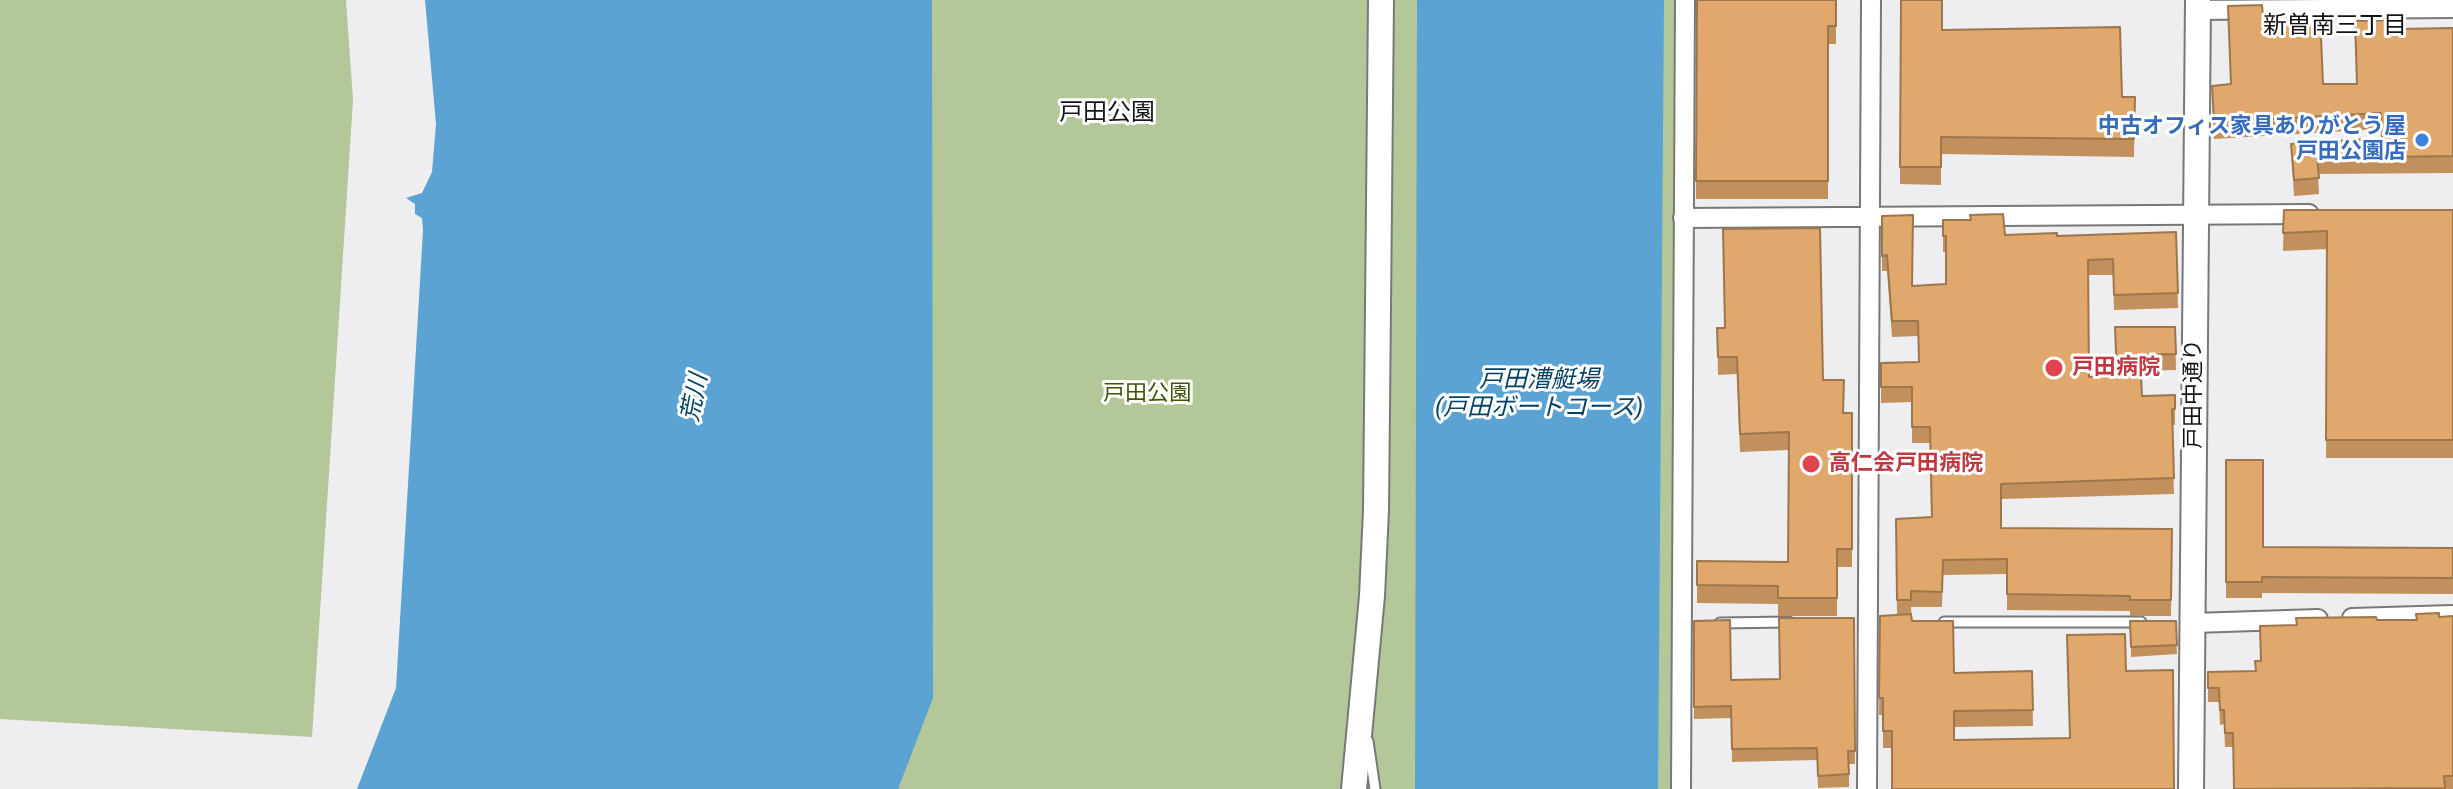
<!DOCTYPE html>
<html>
<head>
<meta charset="utf-8">
<style>
  body { margin:0 }
  canvas { display:block; background:#eeeef1 }
</style>
</head>
<body>
<canvas width="2453" height="789"></canvas>
<script>
const ctx = document.querySelector('canvas').getContext('2d');
ctx.lineJoin = 'round';
function fill(path, color) { ctx.fillStyle = color; ctx.fill(path, 'evenodd'); }
const poly = rows => new Path2D(rows.map(r => 'M' + r).join(''));
function stroke(path, color, width, dash) { ctx.strokeStyle = color; ctx.lineWidth = width; ctx.lineCap = dash ? 'butt' : 'round'; ctx.setLineDash(dash || []); ctx.stroke(path); }
function write(font, color, halo, rows, align = 'center') {
  ctx.font = font + ' Roboto,"Noto Sans JP",sans-serif'; ctx.lineWidth = 6; ctx.setLineDash([]); ctx.textBaseline = 'middle'; ctx.strokeStyle = halo; ctx.fillStyle = color; for (const [text, x, y, turn = 0] of rows) {
    ctx.save(); ctx.translate(x, y); ctx.rotate((+turn || 0) * Math.PI / 180); ctx.textAlign = isNaN(turn) ? turn : align; if (halo) ctx.strokeText(text, 0, 0); ctx.fillText(text, 0, 0); ctx.restore();
  }
}
const green = poly([
  [0,0,346,0,353,100,312,737,0,719],
  [694,0,1674,0,1675,789,620,789]
]);
const water = poly([
  [425,0,932,0,933,698,898,789,357,789,396,688,423,230,422,218,415,214,415,204,406,198,422,193,432,172,436,124],
  [1417,0,1664,0,1658,789,1415,789]
]);
const service = poly([
  [1944,622,2141,622],
  [1720,623,1789,622],
  [1368,741,1375,789]
]);
const minor = poly([
  [2197,10,2453,8],
  [1683,218,2309,214],
  [2352,618,2453,615],
  [2193,623,2318,619],
  [1681,789,1685,0],
  [1867,789,1871,0]
]);
const tertiary = poly([
  [1354,789,1372,596,1376,510,1381,0],
  [2191,789,2198,0]
]);
const wall = poly([
  [1697,0,1836,0,1836,44,1828,44,1828,199,1696,199],
  [1901,0,1942,30,2122,97,2135,97,2134,157,1941,154,1941,185,1900,184],
  [2228,6,2263,16,2323,84,2357,84,2398,29,2453,28,2453,173,2318,174,2319,194,2294,196,2291,144,2381,138,2381,129,2214,139,2212,86,2231,84],
  [2284,210,2453,210,2453,458,2326,458,2327,249,2283,251],
  [1882,216,1912,286,1946,284,1946,252,1943,252,1943,220,2005,235,2057,236,2176,232,2178,308,2114,310,2113,275,2088,275,2089,377,2116,376,2115,327,2175,327,2176,370,2140,371,2142,396,2175,395,2175,425,2172,425,2174,494,2001,499,2001,528,2172,529,2171,616,2130,616,2130,611,2007,610,2007,574,1943,575,1942,607,1911,607,1912,621,1954,673,2032,671,2033,726,1954,727,1954,740,2069,738,2126,671,2174,789,1892,748,1883,748,1883,715,1879,715,1880,616,1897,615,1896,519,1931,517,1930,443,1912,443,1912,402,1881,403,1881,363,1919,362,1918,336,1892,337,1887,271,1882,271],
  [1717,328,1823,380,1844,413,1852,413,1852,567,1837,567,1837,616,1778,616,1778,604,1697,603,1697,561,1788,562,1788,450,1740,452,1737,374,1718,375],
  [2226,460,2263,547,2453,548,2453,594,2262,593,2262,598,2226,598],
  [2453,616,2453,789,2234,789,2233,747,2225,747,2224,724,2220,725,2219,702,2208,702,2208,672,2256,671,2297,625,2417,620],
  [1854,618,1855,764,1849,764,1849,787,1818,788,1817,760,1732,762,1731,718,1694,719,1694,621,1731,680,1779,679],
  [2130,621,2176,621,2177,654,2131,657]
]);
const building = poly([
  [1697,0,1836,0,1836,26,1828,26,1828,181,1696,181,1697,0],
  [1901,0,1942,0,1942,30,2120,27,2122,97,2135,97,2134,139,1941,137,1941,167,1900,167,1901,0],
  [2262,5,2263,16,2320,14,2323,84,2357,84,2355,21,2398,20,2398,29,2453,28,2453,156,2317,158,2319,178,2294,180,2291,144,2382,138,2381,113,2214,122,2212,86,2231,84,2228,6,2262,5],
  [2284,210,2453,210,2453,440,2326,440,2327,231,2283,233,2284,210],
  [2003,214,2005,235,2057,233,2057,236,2176,232,2178,293,2114,295,2113,259,2088,260,2089,377,2117,376,2115,327,2175,327,2176,354,2140,355,2142,396,2175,395,2175,409,2172,409,2174,478,2001,484,2001,528,2172,529,2171,600,2130,600,2130,596,2007,594,2007,559,1943,560,1942,592,1911,591,1911,600,1897,600,1896,519,1932,517,1930,427,1912,427,1912,387,1881,387,1881,363,1919,362,1918,321,1892,321,1887,255,1882,256,1882,216,1913,215,1912,286,1946,284,1946,236,1943,236,1943,220,1971,220,1970,215,2003,214],
  [1820,228,1823,380,1844,380,1843,413,1852,413,1852,549,1837,549,1837,598,1778,598,1778,586,1697,585,1697,561,1788,562,1789,432,1740,434,1737,357,1718,357,1717,328,1725,328,1723,229,1820,228],
  [2226,460,2263,460,2263,547,2453,548,2453,578,2262,577,2262,582,2226,582,2226,460],
  [2439,613,2439,617,2453,616,2453,776,2444,776,2445,788,2234,789,2233,733,2225,733,2224,710,2220,710,2219,688,2208,688,2208,672,2256,671,2255,661,2261,661,2260,626,2297,625,2296,618,2376,617,2377,620,2417,620,2416,614,2439,613],
  [1911,614,1912,621,1953,621,1954,673,2032,671,2033,710,1954,711,1954,740,2070,738,2067,635,2125,634,2126,671,2173,670,2174,789,1892,789,1892,731,1883,731,1883,698,1879,698,1880,616,1911,614],
  [1779,618,1854,618,1855,751,1848,751,1849,774,1818,776,1817,748,1732,749,1731,706,1694,707,1694,621,1730,620,1731,680,1780,679,1779,618],
  [2130,621,2176,621,2177,645,2131,647,2130,621]
]);
const markers = [
  [2422,140,8,"#3f7fe0"],
  [2054,368,10,"#e0444e"],
  [1811,464,10,"#e0444e"]
];
const shopNames = [
  ["中古オフィス家具ありがとう屋",2406,127],
  ["戸田公園店",2406,152]
];
const healthNames = [
  ["戸田病院",2072,368],
  ["高仁会戸田病院",1829,464]
];
const parkNames = [
  ["戸田公園",1147,394]
];
const streetNames = [
  ["戸田中通り",2194,394,-90]
];
const neighbourhoodNames = [
  ["新曽南三丁目",2335,27],
  ["戸田公園",1107,114]
];
const waterNames = [
  ["戸田漕艇場",1539,381],
  ["(戸田ボートコース)",1539,409],
  ["荒川",696,398,-79]
];
fill(green, '#b4c799');
fill(water, '#5aa3d2');
stroke(service, '#77787a', 13);
stroke(minor, '#77787a', 22);
stroke(tertiary, '#77787a', 28);
stroke(service, '#fff', 9);
stroke(minor, '#fff', 18);
stroke(tertiary, '#fff', 24);
fill(wall, '#c1905d');
fill(building, '#e0a86c');
stroke(building, '#9d764c', 2);
for (const [x, y, r, color] of markers) { const dot = new Path2D(); dot.arc(x, y, r, 0, 2 * Math.PI); ctx.fillStyle = color; ctx.fill(dot); stroke(dot, '#fff', 3); }
write('bold 22px', '#366cbe', '#fff', shopNames, 'right');
write('bold 22px', '#be3a42', '#fff', healthNames, 'left');
write('22px', '#3d5400', '#fff', parkNames);
write('22px', '#131314', '#fff', streetNames);
write('24px', '#131314', '#fff', neighbourhoodNames);
write('italic 24px', '#034262', '#fff', waterNames);
</script>
</body>
</html>
